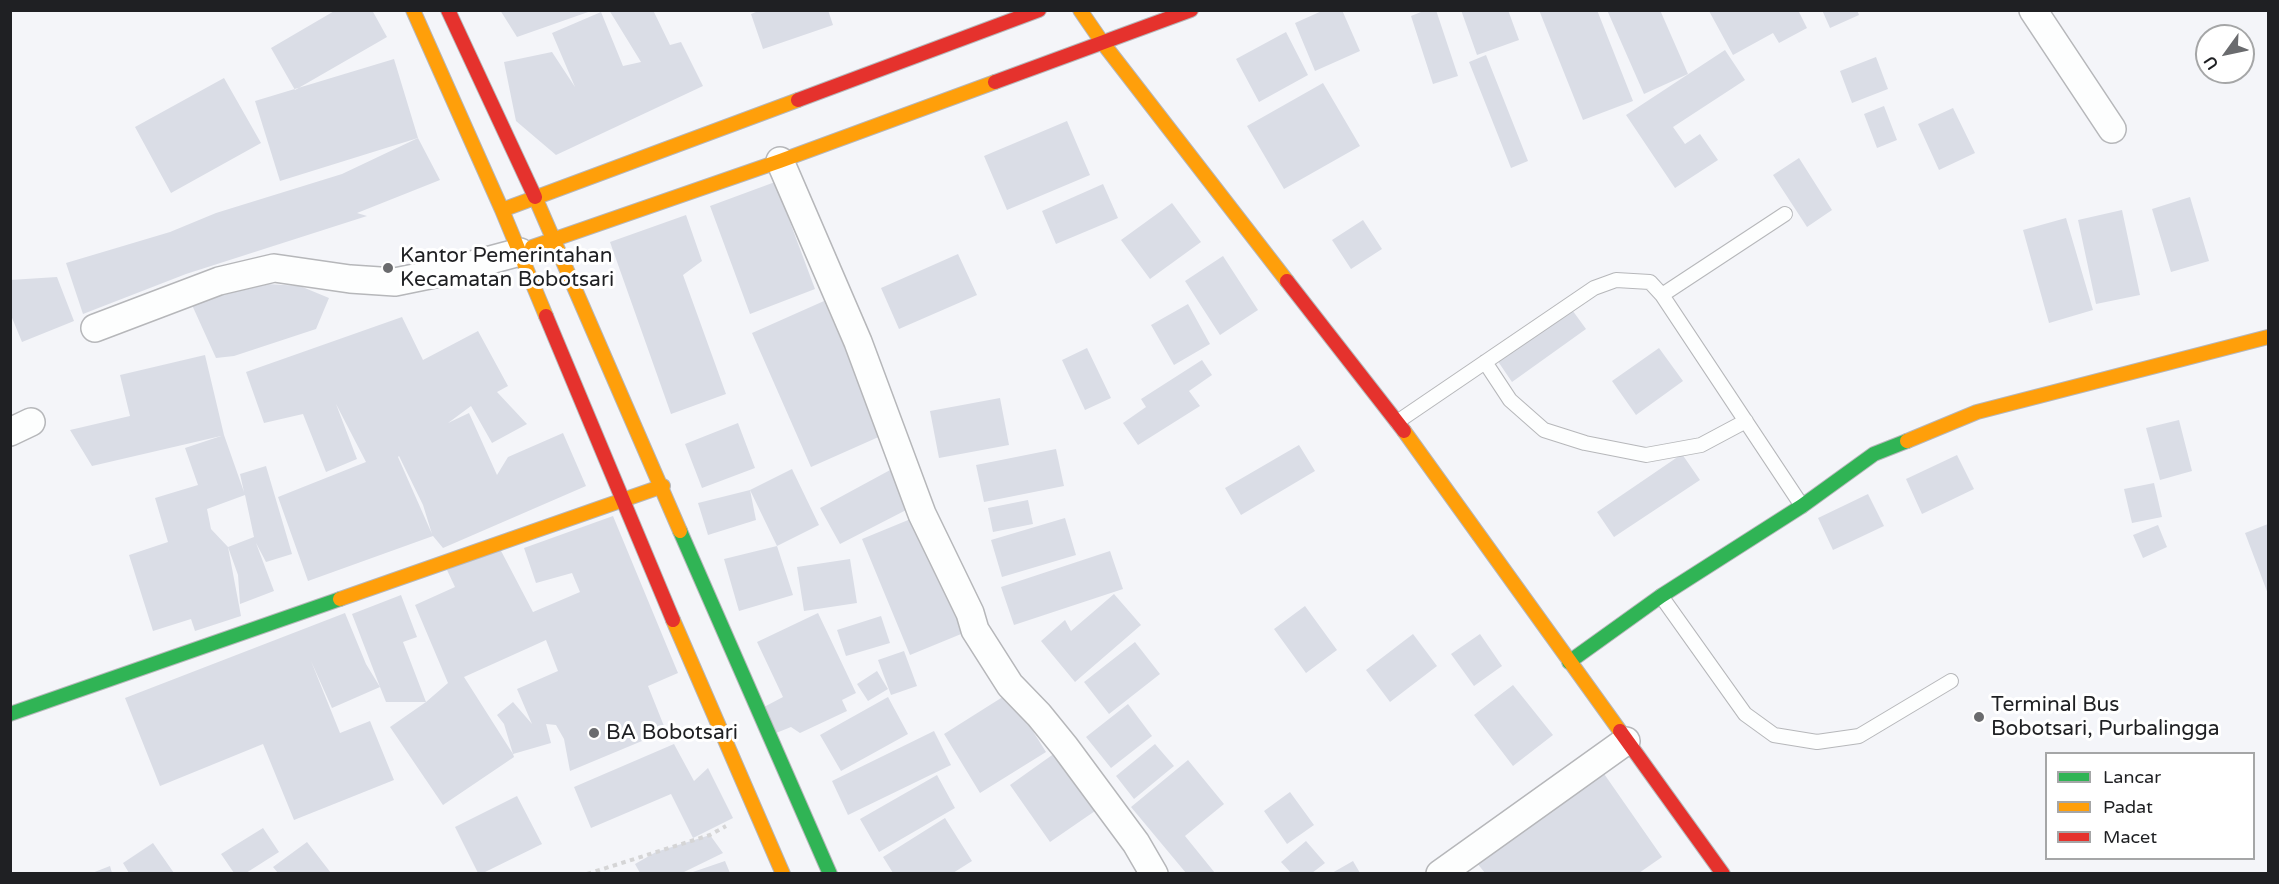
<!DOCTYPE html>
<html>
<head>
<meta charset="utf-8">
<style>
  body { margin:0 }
  #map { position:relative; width:2279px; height:884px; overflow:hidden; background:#f4f5f9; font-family:"Varela Round",sans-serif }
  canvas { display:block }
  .frame { position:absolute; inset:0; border:12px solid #1f2023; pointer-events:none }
  .legend { position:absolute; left:2045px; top:752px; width:210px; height:108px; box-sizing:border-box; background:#fff; border:2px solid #a5a6a7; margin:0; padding:8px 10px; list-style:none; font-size:18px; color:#1f2023 }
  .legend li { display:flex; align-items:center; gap:12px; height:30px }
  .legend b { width:30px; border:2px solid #a5a6a7 }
  .north { position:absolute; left:2195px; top:24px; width:60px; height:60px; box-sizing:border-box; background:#fff; border:2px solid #a5a6a7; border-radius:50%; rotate:237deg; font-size:16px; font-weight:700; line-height:24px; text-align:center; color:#1f2023 }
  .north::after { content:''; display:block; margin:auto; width:21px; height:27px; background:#6a6b6e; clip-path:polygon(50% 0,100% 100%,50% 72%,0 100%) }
</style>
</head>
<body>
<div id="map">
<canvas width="2279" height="884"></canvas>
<div class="frame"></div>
<ul class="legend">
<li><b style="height:8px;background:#30b455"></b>Lancar</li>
<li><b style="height:8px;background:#ff9f0a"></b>Padat</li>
<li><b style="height:8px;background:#e5322d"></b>Macet</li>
</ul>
<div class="north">U</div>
</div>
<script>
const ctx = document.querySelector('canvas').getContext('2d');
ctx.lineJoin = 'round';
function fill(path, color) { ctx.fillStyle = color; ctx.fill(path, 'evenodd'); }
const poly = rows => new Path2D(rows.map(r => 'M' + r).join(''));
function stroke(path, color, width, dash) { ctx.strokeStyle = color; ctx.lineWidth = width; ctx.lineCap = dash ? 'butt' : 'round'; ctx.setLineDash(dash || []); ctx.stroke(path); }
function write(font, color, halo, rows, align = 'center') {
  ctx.font = font + ' "Varela Round",sans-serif'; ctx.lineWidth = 6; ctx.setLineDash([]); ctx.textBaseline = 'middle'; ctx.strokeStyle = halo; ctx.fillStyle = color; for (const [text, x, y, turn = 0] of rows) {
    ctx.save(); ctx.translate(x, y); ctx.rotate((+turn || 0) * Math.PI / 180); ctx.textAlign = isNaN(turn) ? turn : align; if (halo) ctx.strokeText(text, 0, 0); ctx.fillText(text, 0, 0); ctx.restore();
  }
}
const building = poly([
  [336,10,372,10,387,37,295,90,271,48],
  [500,10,591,10,591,11,517,37],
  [609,10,653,10,670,45,681,42,703,86,556,155,516,121,504,62,552,52,575,87,552,33,601,12,623,66,641,62],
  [761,10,828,10,833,25,763,49,751,14],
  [1324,10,1342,10,1360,51,1315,71,1295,23],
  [1426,10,1436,10,1458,76,1433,84,1411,16],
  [1461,10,1508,10,1519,40,1477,55],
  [1539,10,1597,10,1633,101,1583,120],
  [1607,10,1660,10,1688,74,1644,94],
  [1711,10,1798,10,1807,28,1779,43,1773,33,1733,55,1709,11],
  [1822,10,1857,10,1859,15,1830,28],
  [1286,32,1308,75,1259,102,1236,59],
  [1725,50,1745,80,1673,127,1685,144,1700,134,1718,160,1675,188,1626,115],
  [1486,55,1528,161,1511,168,1469,62],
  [1876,57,1888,89,1852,103,1840,71],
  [394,59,418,138,440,180,357,213,367,216,186,274,83,314,66,263,170,232,216,213,342,174,418,138,280,181,255,101],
  [224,78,261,143,171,193,135,127],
  [1323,83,1360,146,1284,189,1247,126],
  [1884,106,1897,140,1877,148,1864,114],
  [1953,108,1975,153,1939,170,1918,124],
  [1067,121,1090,175,1007,210,984,156],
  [1799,158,1832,210,1807,227,1773,175],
  [775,182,815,289,750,314,710,206],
  [1103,184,1118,218,1056,244,1042,211],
  [2190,197,2209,261,2171,272,2152,209],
  [1172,203,1201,242,1150,279,1121,240],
  [2122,210,2140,295,2096,304,2078,220],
  [686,215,702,261,683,275,726,394,671,414,610,242],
  [2066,218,2093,310,2049,323,2023,230],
  [1363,220,1382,249,1351,269,1332,240],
  [958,254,977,295,899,329,881,288],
  [1223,256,1258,310,1220,335,1185,281],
  [57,277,74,321,22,342,10,313,10,280],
  [219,281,300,286,329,298,316,329,234,356,216,358,192,305],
  [824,301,883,435,811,467,752,333],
  [1188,304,1210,344,1174,365,1151,325],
  [1570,307,1586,329,1512,382,1497,360],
  [402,317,423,360,478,331,508,386,497,392,527,424,492,443,471,406,448,423,469,413,497,475,508,457,563,433,586,486,443,548,433,536,308,581,278,497,366,462,336,404,357,459,326,472,303,414,264,423,246,372],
  [399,456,423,505,432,534,398,457],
  [1087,348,1111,398,1085,410,1062,360],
  [1659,348,1683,381,1636,415,1612,381],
  [205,355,224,435,244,492,240,474,266,466,292,554,266,562,256,543,274,591,240,604,238,575,228,547,254,537,245,495,207,509,211,529,228,547,241,616,195,631,191,619,153,631,129,555,168,542,155,498,198,485,185,448,221,436,92,466,70,430,130,416,120,375],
  [1202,360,1212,375,1189,391,1200,406,1138,445,1123,423,1146,407,1141,399],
  [1000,398,1009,445,939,458,930,411],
  [2179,420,2192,471,2160,480,2146,428],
  [738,423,755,468,702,488,685,444],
  [1299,445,1315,471,1241,515,1225,488],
  [1056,449,1064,486,984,502,976,465],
  [1682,454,1700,480,1614,537,1597,512],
  [1957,455,1974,489,1922,514,1906,479],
  [792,469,819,525,777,546,750,490],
  [892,469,912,507,840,544,820,508],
  [2154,483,2162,517,2132,523,2124,489],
  [750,490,756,520,708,535,698,503],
  [1868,494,1884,526,1833,550,1818,518],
  [1028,500,1033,524,993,532,988,508],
  [613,516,678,673,648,686,666,731,570,771,564,739,556,725,546,724,551,743,513,754,514,757,443,805,390,727,426,702,448,683,415,605,455,587,447,570,499,547,533,612,580,592,572,573,536,583,524,548],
  [546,640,558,671,517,689,532,724,513,702,497,715,504,724,513,754,464,677],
  [918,516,966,632,910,655,862,539],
  [1065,518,1076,555,1002,577,991,540],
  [2268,524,2268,594,2245,533],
  [2158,525,2167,547,2143,558,2133,535],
  [777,546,793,595,739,611,724,559],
  [1110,551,1123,589,1014,625,1001,587],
  [850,559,857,603,804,611,797,567],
  [1114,594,1141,625,1075,682,1041,641,1065,620,1071,631],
  [401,595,417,637,403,642,426,702,386,702,380,687,332,708,311,661,340,733,370,721,394,780,294,820,263,744,160,786,125,698,345,613,366,664,380,687,352,614],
  [1305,606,1337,650,1306,673,1274,629],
  [818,613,856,693,842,700,847,711,800,733,791,727,776,733,764,707,783,697,757,642],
  [881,616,890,643,846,656,837,630],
  [1413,634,1437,666,1390,702,1366,670],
  [1480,634,1502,666,1474,686,1451,654],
  [1135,642,1160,674,1109,714,1084,682],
  [904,651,917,686,891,695,878,660],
  [877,671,888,689,868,701,857,684],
  [1513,685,1553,735,1513,766,1474,715],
  [1009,693,1046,752,980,793,944,734],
  [888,697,908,734,841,771,820,735],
  [1128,704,1152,736,1111,768,1086,737],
  [934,731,951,765,848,815,832,781],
  [674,744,694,781,708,768,733,818,693,838,671,794,591,828,574,787],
  [1155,744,1174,766,1134,799,1116,776],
  [1055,753,1095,811,1050,842,1010,785],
  [1188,760,1224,804,1185,836,1215,873,1186,873,1131,807],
  [1600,768,1662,857,1639,873,1485,873,1473,858],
  [937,775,955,808,879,852,860,819],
  [1290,792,1314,825,1287,844,1264,811],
  [517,796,542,844,483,873,478,873,455,827],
  [945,818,972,861,953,873,893,873,883,857],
  [263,828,279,852,246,873,234,873,221,854],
  [710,835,723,853,682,873,640,873,635,864,656,852],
  [1306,841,1325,863,1312,873,1291,873,1281,862],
  [307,842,331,873,278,873,273,867],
  [153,843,174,873,129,873,123,863],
  [725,861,730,873,690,873],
  [1353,861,1360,873,1332,873],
  [110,866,112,873,92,873]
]);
const path = poly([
  [587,874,710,835,726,826]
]);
const lane = poly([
  [1662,295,1785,214],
  [1485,362,1510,400,1544,430,1585,443,1646,455,1701,445,1746,421],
  [1397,422,1594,288,1616,280,1650,282,1662,295,1802,506],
  [1661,596,1745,714,1774,735,1817,742,1859,736,1951,681]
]);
const street = poly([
  [2033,10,2112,129],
  [780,161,858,342,922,514,970,613,975,630,1010,685,1039,715,1065,747,1136,843,1154,874],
  [95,328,219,281,274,268,350,279,395,282,449,271,520,252],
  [10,432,31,422],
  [1440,874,1626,741]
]);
const fast = poly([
  [680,531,830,874],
  [1569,662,1661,596,1802,506,1874,454,1907,441],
  [10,714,340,599]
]);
const slow = poly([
  [413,10,502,210],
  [1080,10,1102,42,1287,281],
  [535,197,680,531],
  [532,247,780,161,995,82],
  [546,316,502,210,798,100],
  [1404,431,1620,731],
  [1907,441,1977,412,2268,337],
  [340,599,663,486],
  [673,620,783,874]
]);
const jam = poly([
  [448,10,535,197],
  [995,82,1191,10],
  [798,100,1039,10],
  [1287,281,1404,431],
  [546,316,673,620],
  [1620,731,1723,874]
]);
const markers = [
  [388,268,6,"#6a6b6e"],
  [1979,717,6,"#6a6b6e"],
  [594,733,6,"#6a6b6e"]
];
const poiNames = [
  ["Kantor Pemerintahan",400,256],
  ["Kecamatan Bobotsari",400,280],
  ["Terminal Bus",1991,705],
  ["Bobotsari, Purbalingga",1991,729],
  ["BA Bobotsari",606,733]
];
fill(building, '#dadde6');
stroke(lane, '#b6b7ba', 16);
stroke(street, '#b6b7ba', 30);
stroke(fast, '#b6b7ba', 16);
stroke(slow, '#b6b7ba', 16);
stroke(jam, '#b6b7ba', 16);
stroke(path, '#d5d5d6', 4, [4.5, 4.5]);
stroke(lane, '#fdfefe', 14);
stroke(street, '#fdfefe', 27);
stroke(fast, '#30b455', 14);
stroke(slow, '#ff9f0a', 14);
stroke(jam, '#e5322d', 14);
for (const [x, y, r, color] of markers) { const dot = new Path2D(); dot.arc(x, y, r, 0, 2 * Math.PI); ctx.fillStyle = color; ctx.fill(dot); stroke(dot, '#fff', 2); }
write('21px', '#1f2023', '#fff', poiNames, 'left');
</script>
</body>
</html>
